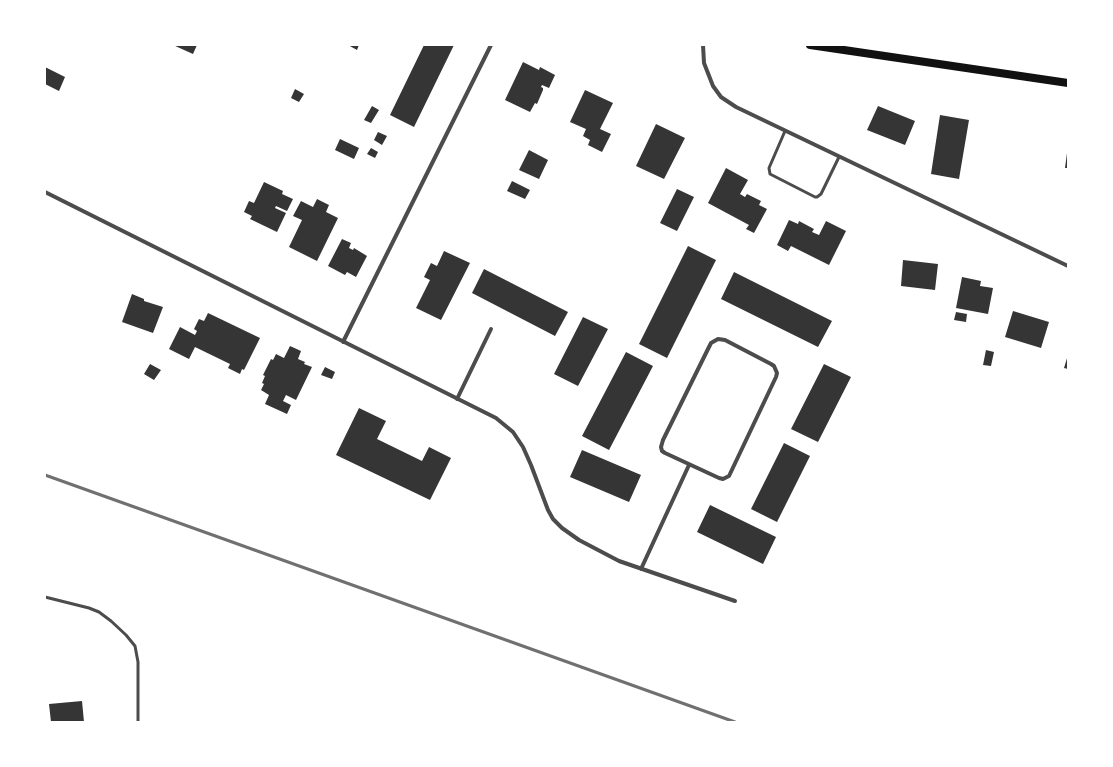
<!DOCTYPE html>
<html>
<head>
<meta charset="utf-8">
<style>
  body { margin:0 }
  #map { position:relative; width:1113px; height:767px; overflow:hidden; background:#fff; font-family:"Work Sans",sans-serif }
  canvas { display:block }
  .frame { position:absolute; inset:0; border:46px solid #fff; pointer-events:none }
</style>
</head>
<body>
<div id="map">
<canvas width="1113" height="767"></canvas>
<div class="frame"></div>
</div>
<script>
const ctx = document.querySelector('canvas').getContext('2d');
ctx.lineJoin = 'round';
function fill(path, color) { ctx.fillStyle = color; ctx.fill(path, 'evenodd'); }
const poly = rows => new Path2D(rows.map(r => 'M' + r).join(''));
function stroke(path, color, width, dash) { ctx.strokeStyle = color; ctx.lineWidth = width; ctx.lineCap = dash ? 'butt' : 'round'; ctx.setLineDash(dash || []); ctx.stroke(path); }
const building = poly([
  [173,45,197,45,193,54],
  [348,45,359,45,357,50],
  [424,45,454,45,414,127,390,115],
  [523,62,539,70,540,67,555,75,549,88,542,85,541,87,543,88,543,90,537,104,535,103,530,112,505,100],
  [45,67,65,77,59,91,45,84],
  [295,89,304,94,299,102,291,98],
  [585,90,613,103,600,129,611,134,602,152,588,145,590,140,583,136,586,129,570,122],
  [372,106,379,110,371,123,364,120],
  [878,106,915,121,905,145,867,130],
  [940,115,969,120,959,179,931,174],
  [656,124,685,138,664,179,636,166],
  [378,132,387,136,382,145,374,140],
  [340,139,359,148,354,159,335,150],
  [371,148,378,152,375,158,367,154],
  [529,150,548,160,539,179,519,170],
  [1067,153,1068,153,1068,168,1065,168],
  [726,168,748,180,740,194,745,197,747,194,761,201,759,205,767,209,754,233,746,229,749,225,708,203],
  [512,181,530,190,525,199,507,191],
  [264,182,283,191,282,194,293,199,287,211,276,206,275,208,286,213,277,232,250,219,252,216,244,212,249,201,254,203],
  [677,189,694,197,677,231,660,223],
  [317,199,329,205,326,212,338,218,317,261,289,247,302,220,293,216,301,201,313,207],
  [789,220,798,224,799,221,814,229,812,232,819,235,826,221,846,231,829,265,791,246,788,251,777,245],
  [342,239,351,243,349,248,353,250,354,248,367,256,356,277,347,272,345,275,328,266],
  [688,246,716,260,667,358,639,344],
  [444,251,470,263,441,320,416,308,430,280,424,277,431,263,437,266],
  [903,260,938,264,935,290,901,286],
  [484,269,568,312,555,336,472,293],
  [734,272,832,321,818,347,721,299],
  [962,277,981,281,980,286,993,288,988,314,956,308],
  [132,294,144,299,144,301,163,307,153,333,122,322],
  [1013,311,1049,322,1041,348,1005,337],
  [956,312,967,314,966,322,954,320],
  [208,313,260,338,244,370,242,369,240,374,228,368,230,364,195,347,189,359,169,349,180,327,195,335,197,331,194,329,199,319,204,321],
  [583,317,608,329,578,386,554,374],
  [290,346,301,351,298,359,305,362,304,364,312,367,296,400,286,395,283,401,291,405,287,414,265,404,269,395,261,390,264,384,262,383,265,376,263,375,271,359,273,360,276,354,284,358],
  [986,350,994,352,991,366,983,365],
  [626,352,653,366,609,450,582,436],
  [1068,355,1068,369,1064,368],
  [150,364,161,370,154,380,144,374],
  [824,364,851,377,818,442,791,429],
  [325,367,335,372,332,379,321,375],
  [359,408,386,421,377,439,422,461,429,447,451,458,430,500,336,455],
  [784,443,810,456,777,522,751,509],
  [582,450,641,475,629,502,570,477],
  [710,505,776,537,763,564,697,532],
  [82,701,84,722,51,722,49,704]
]);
const service = poly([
  [785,131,769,168,770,174,815,197,817,197,821,194,839,157],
  [45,597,89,608,99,612,111,621,126,635,135,646,138,662,138,722]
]);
const minor = poly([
  [703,45,704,63,713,86,721,97,736,107,1068,266],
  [45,192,496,418,513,432,523,447,531,465,548,510,553,519,562,528,579,540,619,561,735,601],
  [718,339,725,340,771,364,774,366,777,373,776,377,729,476,723,479,719,478,665,453,662,451,661,447,663,440,708,349,711,343,718,339],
  [343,342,491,45],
  [457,399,491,329],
  [641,569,689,465]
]);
const secondary = poly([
  [810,45,1068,83]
]);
const rail = poly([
  [45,475,735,722]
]);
fill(building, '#353535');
stroke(service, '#4c4c4c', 3);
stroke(minor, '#4c4c4c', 4);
stroke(secondary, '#111', 8);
stroke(rail, '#707070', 3);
</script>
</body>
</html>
